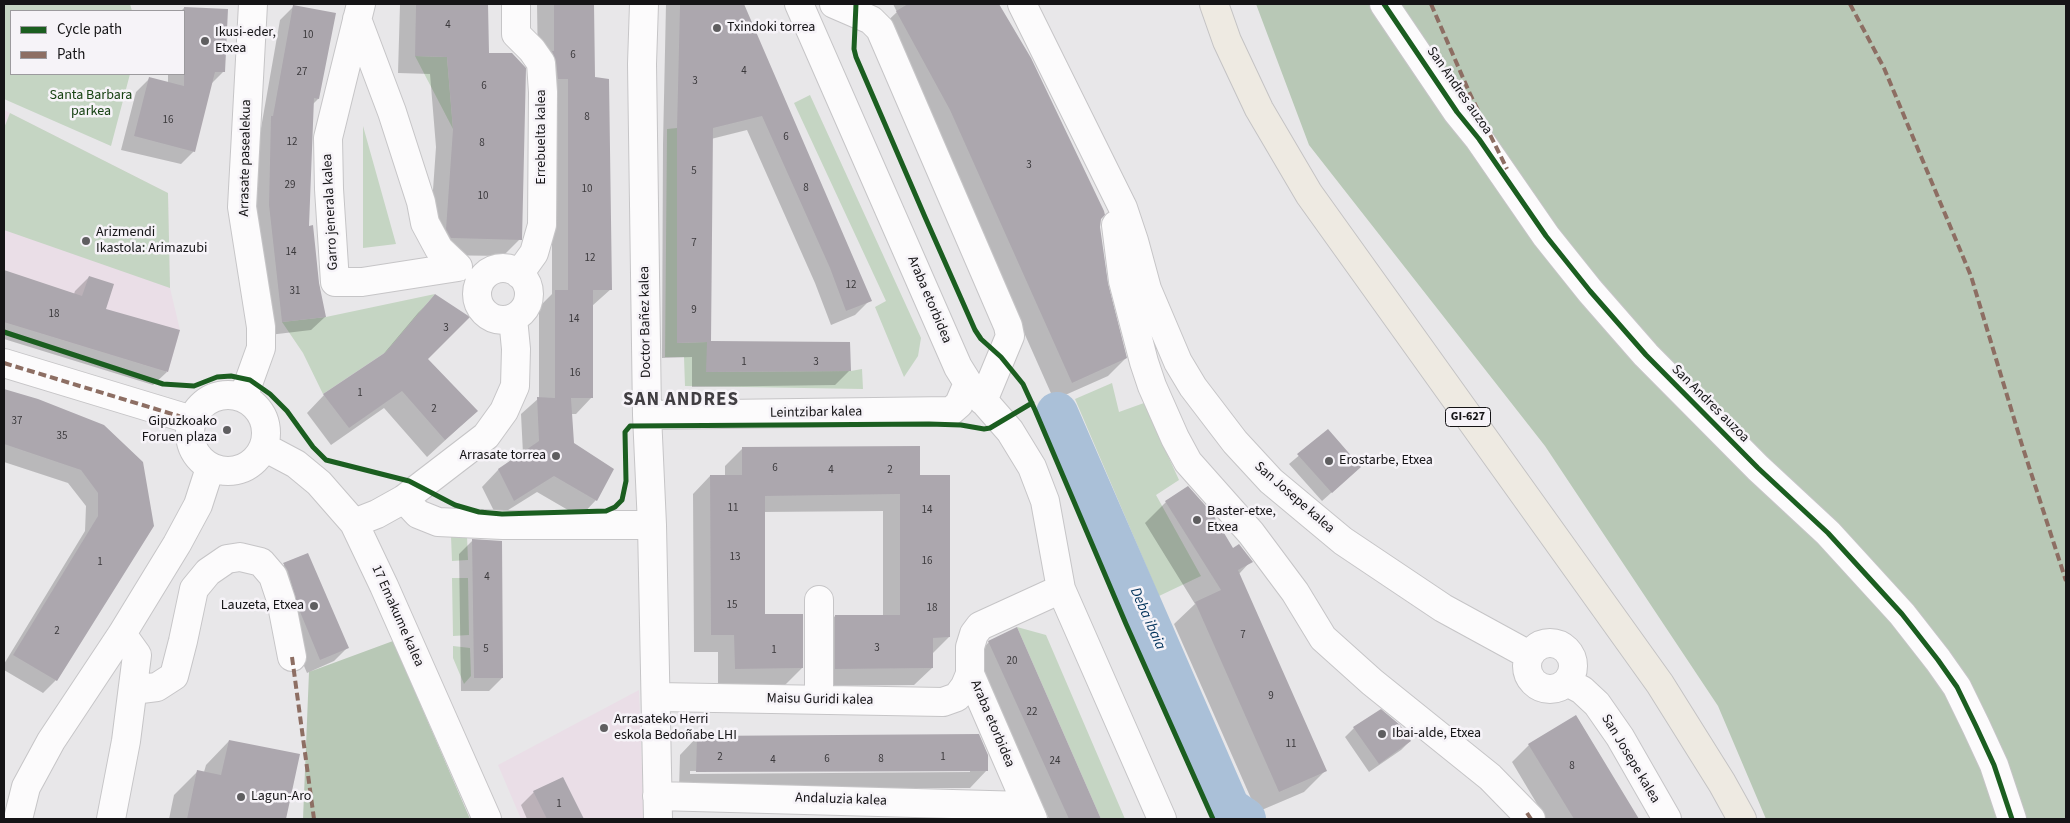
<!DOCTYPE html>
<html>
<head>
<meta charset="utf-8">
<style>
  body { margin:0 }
  #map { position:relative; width:2070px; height:823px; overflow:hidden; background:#e8e7e9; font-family:"Source Sans 3",sans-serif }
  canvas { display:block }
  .frame { position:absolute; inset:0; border:5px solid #151416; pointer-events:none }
  .legend { position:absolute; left:10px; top:10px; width:175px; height:65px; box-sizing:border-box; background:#f6f3f8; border:1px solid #9c9a9e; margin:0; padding:6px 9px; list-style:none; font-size:15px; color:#151416 }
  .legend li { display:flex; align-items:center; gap:10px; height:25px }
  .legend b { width:25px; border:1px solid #9c9a9e }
</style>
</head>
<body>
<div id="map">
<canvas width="2070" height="823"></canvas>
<div class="frame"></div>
<ul class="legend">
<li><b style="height:6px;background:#1b5e20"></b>Cycle path</li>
<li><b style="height:6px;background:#8d6e63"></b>Path</li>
</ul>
</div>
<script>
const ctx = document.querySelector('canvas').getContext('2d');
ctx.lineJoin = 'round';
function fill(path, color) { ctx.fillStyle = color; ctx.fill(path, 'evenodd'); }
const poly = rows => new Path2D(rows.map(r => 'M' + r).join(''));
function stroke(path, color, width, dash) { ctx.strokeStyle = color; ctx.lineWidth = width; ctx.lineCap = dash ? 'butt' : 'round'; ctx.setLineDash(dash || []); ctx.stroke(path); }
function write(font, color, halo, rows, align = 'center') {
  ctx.font = font + ' "Source Sans 3",sans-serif'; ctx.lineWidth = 5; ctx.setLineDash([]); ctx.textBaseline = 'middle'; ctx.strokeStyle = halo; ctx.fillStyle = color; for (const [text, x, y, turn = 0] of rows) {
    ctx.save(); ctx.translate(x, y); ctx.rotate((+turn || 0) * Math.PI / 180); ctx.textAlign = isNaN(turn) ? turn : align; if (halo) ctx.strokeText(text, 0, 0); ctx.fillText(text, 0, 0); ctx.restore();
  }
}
const education = poly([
  [4,110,168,193,170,288,180,330,168,372,4,322],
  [639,690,644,819,521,819,498,765]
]);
const green = poly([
  [4,4,130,4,132,11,11,11,11,74,130,74,111,146,4,99],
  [415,56,447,57,453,129],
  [810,95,921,338,918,356,904,377,875,307,886,301,794,103],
  [10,113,168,193,170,288,4,230,4,128],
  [363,126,396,244,363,248],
  [677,128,677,343,707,342,707,372,851,371,862,369,863,389,685,386,684,357,665,357,667,129],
  [435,294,386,352,323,394,303,353,282,322,326,317],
  [1112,383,1119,412,1144,403,1179,480,1156,495,1201,576,1159,596,1075,399],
  [451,536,467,536,468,560,452,561],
  [452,578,468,578,469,635,453,636],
  [1017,627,1046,635,1125,819,1101,819],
  [453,646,470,648,471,676,464,684,453,658]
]);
const forest = poly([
  [1256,4,2066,4,2066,819,1766,819,1718,706,1545,446,1309,145],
  [393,641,470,819,303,819,309,672]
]);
const shadow = poly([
  [400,4,487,4,488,55,520,239,503,256,434,255,429,247,436,147,430,74,398,73],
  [537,4,592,4,594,78,611,289,592,306,592,397,576,414,570,414,572,443,596,500,580,517,537,492,497,517,482,487,498,470,523,454,521,414,539,398,539,307,552,294,552,95,538,67],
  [666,4,742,4,870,300,855,315,831,325,815,283,747,130,711,139,710,343,850,370,835,385,692,387,692,357,662,358,663,144],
  [893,4,998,4,1030,59,1100,219,1099,227,1106,283,1126,358,1108,376,1054,400,933,128,879,29,897,12],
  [294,6,318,99,313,104,308,227,325,317,311,330,269,335,256,219,258,131,261,128,280,20],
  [184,8,223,72,211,84,194,151,181,164,121,150,136,92,149,79,168,83,168,74,184,74,184,11,181,11],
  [4,272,74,294,75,291,89,277,104,309,167,372,153,385,4,339],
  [435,296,426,359,477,411,427,457,384,408,331,445,307,413,324,395,381,357,418,313],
  [4,390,38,400,153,526,56,680,43,693,4,670,4,664,85,531,86,506,68,483,4,462],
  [1328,431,1350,476,1322,501,1289,464],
  [742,449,919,476,949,637,932,654,932,668,914,685,818,686,818,634,835,616,883,616,883,511,763,512,764,615,802,668,785,685,718,685,718,652,694,652,693,494,710,476,725,476,725,466],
  [1166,502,1251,561,1239,574,1325,771,1304,792,1257,812,1174,624,1195,604,1145,523],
  [473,540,502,678,489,691,461,691,459,554],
  [308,555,347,648,334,661,307,673,285,621,270,578,284,565],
  [1016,629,1100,819,1049,819,975,656,989,642],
  [1576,716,1638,819,1546,819,1512,762,1529,745],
  [1354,728,1410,741,1401,750,1369,772,1345,737],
  [697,737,987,770,970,788,679,789,680,755],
  [970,769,970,772,690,774,690,771],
  [229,741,298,755,285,819,169,819,174,795,198,771,204,772,206,765],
  [563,778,582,819,527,819,521,805,534,792]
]);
const river = poly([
  [1057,413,1229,808,1245,819]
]);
const building = poly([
  [416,4,488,4,489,53,512,53,526,68,522,240,451,238,446,229,453,129,447,57,415,56],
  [554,4,594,4,595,77,609,79,612,290,593,290,593,398,566,398,571,398,574,443,614,469,597,501,554,476,514,501,498,469,539,441,537,397,555,398,555,290,568,290,568,79,558,79,556,61,552,51,554,51],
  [680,4,744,4,872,301,846,311,830,268,762,116,713,128,711,341,850,342,851,371,706,372,707,342,677,343,677,128],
  [908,4,999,4,1031,58,1104,211,1105,215,1101,219,1100,227,1108,283,1127,358,1072,383,950,110,896,11],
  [293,5,336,13,319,99,314,98,309,226,313,225,319,283,326,317,282,322,269,205,271,116,273,116],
  [184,7,228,9,225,72,215,72,195,152,134,136,149,77,184,86],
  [4,270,82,296,89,276,114,284,106,309,180,330,168,372,4,322],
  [435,294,470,317,428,359,478,411,445,440,402,391,349,428,323,394,386,352],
  [4,389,38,399,104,425,143,462,154,526,57,681,13,655,98,516,98,493,81,470,4,444],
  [1328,429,1361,467,1332,493,1297,454],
  [920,446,920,475,950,475,950,637,933,638,933,668,835,669,835,615,900,615,900,494,765,496,765,614,803,614,803,668,735,669,734,635,711,635,710,475,742,475,742,447],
  [1188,486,1212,513,1233,548,1239,544,1253,562,1238,570,1327,771,1279,792,1195,602,1221,590,1165,501],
  [472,539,502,541,503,678,474,678],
  [308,553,349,648,320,660,298,607,288,571,283,563],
  [1017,627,1101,819,1069,819,988,641],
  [1381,709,1400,725,1411,741,1379,764,1353,727],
  [1576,715,1639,819,1574,819,1528,744],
  [979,734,988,755,988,771,696,772,697,736],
  [229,740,300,754,286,819,187,819,197,770,221,775],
  [563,777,584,819,547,819,533,791]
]);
const minor = poly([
  [516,4,516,34,532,50,541,63,543,92,542,225,534,253,519,274],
  [644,4,642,64,647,415,652,525,658,819],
  [799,4,958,367,968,383,1010,431,1032,467,1045,501,1061,589,1162,819],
  [834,4,871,20,880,29,1008,326,1010,336,983,401],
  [1022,4,1123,208,1134,241,1147,289,1178,362,1193,387,1235,442,1271,481,1343,541,1443,608,1529,655],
  [1384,4,1457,112,1479,139,1546,236,1590,291,1646,355,1758,468,1828,533,1902,614,1938,660,1957,687,1976,726,1994,765,2012,819],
  [357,19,392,112,421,202,425,223,439,249,458,267,362,282,335,282,329,189,328,138,361,4],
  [1116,225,1123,281,1144,362,1152,386,1175,438,1188,462,1251,533,1295,592,1323,638,1372,682,1490,777,1531,819],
  '477 294a26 26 0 1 1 52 0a26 26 0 1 1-52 0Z',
  [4,363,192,420],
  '190 433a38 38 0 1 1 76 0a38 38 0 1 1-76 0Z',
  [243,398,261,348,261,327,242,207,253,4],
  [647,415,951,411,959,404,968,383],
  [264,447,296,464,319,483,354,523,384,586,487,819],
  [404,499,418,514,438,522,503,525,652,525],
  [354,523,377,514,404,499,486,436,504,411,515,386,516,349,513,318],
  [819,600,819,700],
  '1527 666a23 23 0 1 1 46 0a23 23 0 1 1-46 0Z',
  [1567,682,1582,690,1597,704,1620,737,1667,819],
  [133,690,157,687,174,676,183,641,194,589,208,572,227,559,240,557,261,562,273,576,281,600,292,657],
  [657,697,943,702,957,697,965,686,970,674],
  [657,796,1026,806],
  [18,819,26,787,51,741,122,634,177,544,198,505,210,468],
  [111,819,126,741,137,655,122,634],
  [1033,819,970,674,970,647,974,634,980,626,1061,589]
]);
const major = poly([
  [1214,4,1227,41,1259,109,1309,194,1660,684,1722,783,1742,819]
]);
const quiet = poly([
  [1431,4,1470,94,1507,169],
  [1850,4,1884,68,1971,276,2022,445,2066,581],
  [4,363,192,420],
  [292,657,314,819],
  [1527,813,1531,819]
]);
const cycleway = poly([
  [856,4,854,49,856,57,925,217,975,330,981,339,1001,357,1023,384,1035,410,1126,624,1213,819],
  [1384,4,1457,112,1479,139,1546,236,1590,291,1646,355,1758,468,1828,533,1902,614,1938,660,1957,687,1976,726,1994,765,2012,819],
  [4,332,163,384,194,386,217,377,231,376,250,380,270,394,287,411,313,447,326,460,409,481,455,505,479,512,502,514,606,511,615,507,622,500,626,481,625,432,630,426,929,424,961,425,984,429,990,428,1032,403]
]);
const markers = [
  [717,28,5,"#5f5e60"],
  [205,41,5,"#5f5e60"],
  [86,241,5,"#5f5e60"],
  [227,430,5,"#5f5e60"],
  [556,456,5,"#5f5e60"],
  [1329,461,5,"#5f5e60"],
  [1197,520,5,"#5f5e60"],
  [314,606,5,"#5f5e60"],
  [604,728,5,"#5f5e60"],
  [1382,734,5,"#5f5e60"],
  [241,797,5,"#5f5e60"]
];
const numberNames = [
  ["4",448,26],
  ["10",308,36],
  ["6",573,56],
  ["4",744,72],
  ["27",302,73],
  ["3",695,82],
  ["6",484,87],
  ["8",587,118],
  ["16",168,121],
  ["6",786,138],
  ["12",292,143],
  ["8",482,144],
  ["3",1029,166],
  ["5",694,172],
  ["29",290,186],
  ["8",806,189],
  ["10",587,190],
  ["10",483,197],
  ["7",694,244],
  ["14",291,253],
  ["12",590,259],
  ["12",851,286],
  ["31",295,292],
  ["9",694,311],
  ["18",54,315],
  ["14",574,320],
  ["3",446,329],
  ["1",744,363],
  ["3",816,363],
  ["16",575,374],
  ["1",360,394],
  ["2",434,410],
  ["37",17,422],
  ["35",62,437],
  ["6",775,469],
  ["4",831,471],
  ["2",890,471],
  ["11",733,509],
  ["14",927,511],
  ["13",735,558],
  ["16",927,562],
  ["1",100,563],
  ["4",487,578],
  ["15",732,606],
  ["18",932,609],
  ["2",57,632],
  ["7",1243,636],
  ["3",877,649],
  ["5",486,650],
  ["1",774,651],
  ["20",1012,662],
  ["9",1271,697],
  ["22",1032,713],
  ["11",1291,745],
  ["2",720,758],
  ["1",943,758],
  ["6",827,760],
  ["8",881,760],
  ["4",773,761],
  ["24",1055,762],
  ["8",1572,767],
  ["1",559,805]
];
const shields = [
  [1468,417,45]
];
const shieldNames = [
  ["GI-627",1468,417]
];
const poiNames = [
  ["Txindoki torrea",727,28],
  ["Ikusi-eder,",215,33],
  ["Etxea",215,49],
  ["Arizmendi",96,233],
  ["Ikastola: Arimazubi",96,249],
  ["Gipuzkoako",217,422,"right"],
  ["Foruen plaza",217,438,"right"],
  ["Arrasate torrea",546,456,"right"],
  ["Erostarbe, Etxea",1339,461],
  ["Baster-etxe,",1207,512],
  ["Etxea",1207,528],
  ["Lauzeta, Etxea",304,606,"right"],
  ["Arrasateko Herri",614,720],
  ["eskola Bedoñabe LHI",614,736],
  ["Ibai-alde, Etxea",1392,734],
  ["Lagun-Aro",251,797]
];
const streetNames = [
  ["San Andres auzoa",1459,91,55],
  ["Errebuelta kalea",542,137,-90],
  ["Arrasate pasealekua",246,158,-89],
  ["Garro jenerala kalea",331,212,-93],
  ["Araba etorbidea",929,300,67],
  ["Doctor Bañez kalea",646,322,-91],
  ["San Andres auzoa",1710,404,45],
  ["Leintzibar kalea",816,413,-1],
  ["San Josepe kalea",1294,498,41],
  ["17 Emakume kalea",397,616,66],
  ["Maisu Guridi kalea",820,700,1],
  ["Araba etorbidea",992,724,67],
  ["San Josepe kalea",1630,759,59],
  ["Andaluzia kalea",841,800,2]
];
const parkNames = [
  ["Santa Barbara",91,96],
  ["parkea",91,112]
];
const waterNames = [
  ["Deba ibaia",1147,619,66]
];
const districtNames = [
  ["SAN ANDRES",681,401]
];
fill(education, '#eadee7');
fill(green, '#c5d5c3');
fill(forest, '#b8c8b6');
fill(shadow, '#0003');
stroke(river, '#aac0d8', 42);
fill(building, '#aca7ae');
stroke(minor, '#c6c5c7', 30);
stroke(major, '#c4c3c4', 30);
stroke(minor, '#fcfbfc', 28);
stroke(major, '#eeeae2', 28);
stroke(quiet, '#8d6e63', 4, [8, 4]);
stroke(cycleway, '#1b5e20', 5);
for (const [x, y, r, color] of markers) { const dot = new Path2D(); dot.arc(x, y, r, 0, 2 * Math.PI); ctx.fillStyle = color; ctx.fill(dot); stroke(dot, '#f6f3f8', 2); }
write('11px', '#3b393c', null, numberNames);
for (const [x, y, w] of shields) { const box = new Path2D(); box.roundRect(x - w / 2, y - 9.5, w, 19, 4); ctx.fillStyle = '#f6f3f8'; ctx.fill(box); stroke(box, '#151416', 1); }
write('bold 12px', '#151416', null, shieldNames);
write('14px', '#151416', '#f6f3f8', poiNames, 'left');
write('14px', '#151416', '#f6f3f8', streetNames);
write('14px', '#174213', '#f6f3f8', parkNames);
write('italic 15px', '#01325b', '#f6f3f8', waterNames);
ctx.letterSpacing = '1px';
write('bold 19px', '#413e42', '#f6f3f8', districtNames);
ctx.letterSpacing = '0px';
</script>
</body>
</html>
